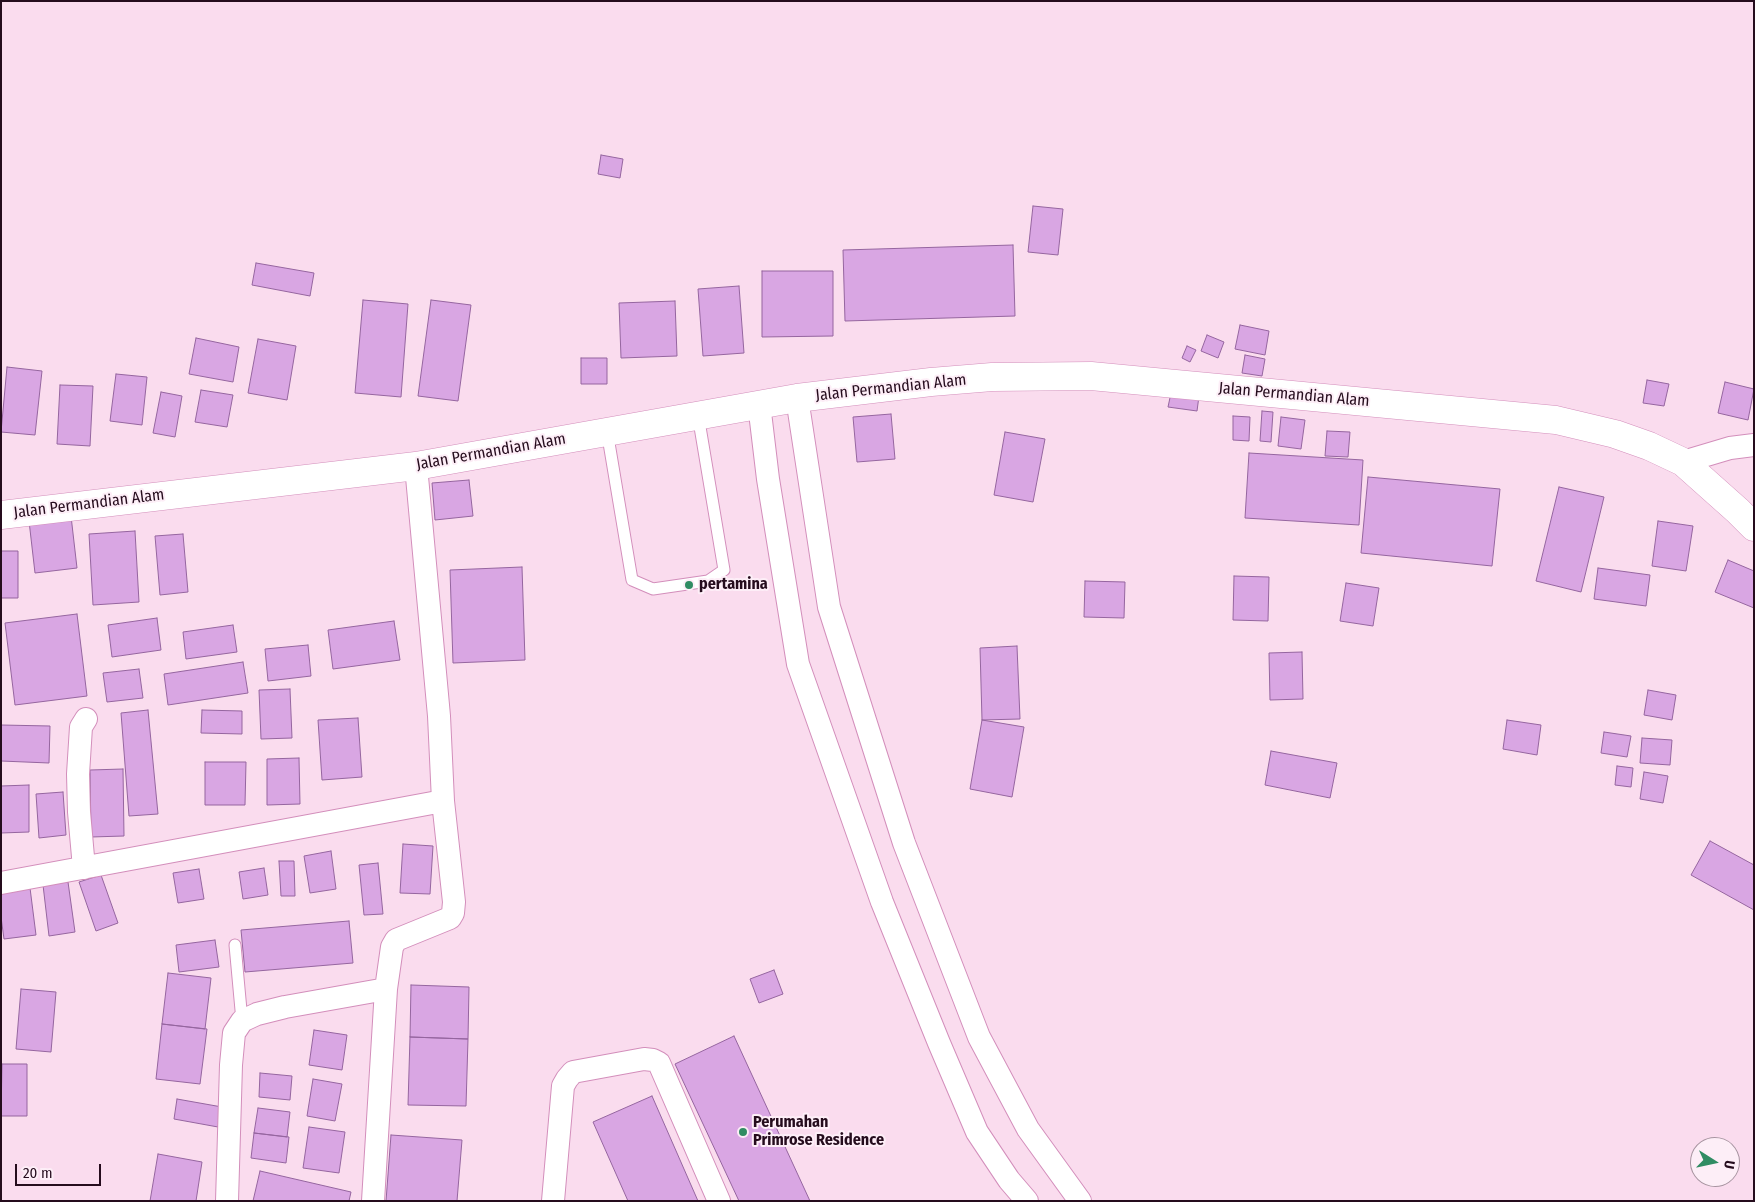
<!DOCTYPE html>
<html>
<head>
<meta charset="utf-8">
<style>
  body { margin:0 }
  #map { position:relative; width:1755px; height:1202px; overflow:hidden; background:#fadcee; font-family:"Fira Sans Condensed",sans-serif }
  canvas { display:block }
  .frame { position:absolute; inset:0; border:2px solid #250c1d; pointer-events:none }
  .north { position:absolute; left:1690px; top:1137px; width:50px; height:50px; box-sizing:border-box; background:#fdeef7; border:1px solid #a794a0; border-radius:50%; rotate:100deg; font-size:14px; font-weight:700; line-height:20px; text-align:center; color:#250c1d }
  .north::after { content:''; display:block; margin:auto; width:18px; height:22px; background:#308c63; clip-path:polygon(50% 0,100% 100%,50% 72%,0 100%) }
  .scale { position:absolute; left:15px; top:1164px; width:86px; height:22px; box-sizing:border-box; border:2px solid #250c1d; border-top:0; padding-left:6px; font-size:15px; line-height:18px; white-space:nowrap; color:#250c1d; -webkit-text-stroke:4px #fdeef7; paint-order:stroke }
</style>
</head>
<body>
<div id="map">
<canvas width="1755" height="1202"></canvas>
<div class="frame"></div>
<div class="north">U</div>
<div class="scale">20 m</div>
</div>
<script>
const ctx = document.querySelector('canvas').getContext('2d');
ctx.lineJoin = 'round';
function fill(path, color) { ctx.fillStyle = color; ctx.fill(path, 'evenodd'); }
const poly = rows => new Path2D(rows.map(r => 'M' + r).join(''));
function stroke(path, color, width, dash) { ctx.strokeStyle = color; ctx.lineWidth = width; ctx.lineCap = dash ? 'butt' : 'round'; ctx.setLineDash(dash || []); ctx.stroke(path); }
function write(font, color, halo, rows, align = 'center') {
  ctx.font = font + ' "Fira Sans Condensed",sans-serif'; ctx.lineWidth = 4; ctx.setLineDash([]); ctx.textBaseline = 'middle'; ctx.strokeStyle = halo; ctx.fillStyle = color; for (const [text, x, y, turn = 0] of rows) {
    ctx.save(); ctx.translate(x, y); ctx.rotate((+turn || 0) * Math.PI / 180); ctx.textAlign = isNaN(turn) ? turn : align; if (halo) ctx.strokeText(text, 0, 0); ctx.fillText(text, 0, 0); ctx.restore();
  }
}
const building = poly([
  [601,155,623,159,620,178,598,174,601,155],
  [1033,206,1063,209,1058,255,1028,252,1033,206],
  [1013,245,1015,316,845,321,843,250,1013,245],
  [256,263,314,273,310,296,252,285,256,263],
  [762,271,833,271,833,336,762,337,762,271],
  [739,286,744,353,703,356,698,289,739,286],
  [363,300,408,304,401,397,355,393,363,300],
  [431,300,471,305,458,401,418,396,431,300],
  [675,301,677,356,621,358,619,303,675,301],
  [1240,325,1269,331,1265,355,1235,349,1240,325],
  [1207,335,1224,342,1218,358,1201,351,1207,335],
  [196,338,239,347,233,382,189,374,196,338],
  [258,339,296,346,287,400,248,393,258,339],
  [1187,346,1196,350,1190,362,1182,358,1187,346],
  [1245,355,1265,359,1262,376,1242,373,1245,355],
  [581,358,607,358,607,384,581,384,581,358],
  [7,367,42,371,35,435,1,432,7,367],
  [116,374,147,377,142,425,110,421,116,374],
  [1647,380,1669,384,1664,406,1643,403,1647,380],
  [1725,382,1754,389,1748,420,1718,413,1725,382],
  [60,385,93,386,90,446,57,444,60,385],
  [201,390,233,395,227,427,195,422,201,390],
  [161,392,182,396,175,437,153,433,161,392],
  [1171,393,1199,396,1197,411,1168,407,1171,393],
  [1262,411,1273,412,1271,442,1260,441,1262,411],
  [891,414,895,459,857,462,853,417,891,414],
  [1233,416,1250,417,1249,441,1233,440,1233,416],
  [1281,417,1305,420,1301,449,1278,446,1281,417],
  [1327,431,1350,432,1348,457,1325,456,1327,431],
  [1005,432,1045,439,1033,502,994,495,1005,432],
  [1249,453,1363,460,1359,525,1245,518,1249,453],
  [1368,477,1500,489,1492,566,1361,553,1368,477],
  [469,480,473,516,435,520,432,483,469,480],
  [1559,487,1604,497,1581,592,1536,581,1559,487],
  [71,516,77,568,35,573,29,521,71,516],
  [1658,521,1693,526,1686,571,1652,566,1658,521],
  [135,531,139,602,93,605,89,534,135,531],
  [183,534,188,592,160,595,155,536,183,534],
  [1,551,18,551,18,598,1,598,1,551],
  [1728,560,1754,571,1754,608,1715,592,1728,560],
  [522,567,525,660,453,663,450,570,522,567],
  [1598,568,1650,575,1646,606,1594,599,1598,568],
  [1234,576,1269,577,1268,621,1233,620,1234,576],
  [1085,581,1125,582,1124,618,1084,617,1085,581],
  [1346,583,1379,588,1373,626,1340,621,1346,583],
  [77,614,87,696,15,705,5,623,77,614],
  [157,618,161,650,112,657,108,625,157,618],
  [394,621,400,660,333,669,328,630,394,621],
  [233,625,237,652,186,659,183,632,233,625],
  [308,645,311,676,268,681,265,649,308,645],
  [1017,646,1020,719,982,720,980,648,1017,646],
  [1302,652,1303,699,1270,700,1269,653,1302,652],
  [243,662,248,693,168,705,164,674,243,662],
  [139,669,143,698,107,702,103,673,139,669],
  [290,689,292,738,261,739,259,690,290,689],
  [1648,690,1676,695,1672,720,1644,715,1648,690],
  [148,710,158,814,129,816,121,713,148,710],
  [202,710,242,711,242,734,201,733,202,710],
  [358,718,362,777,322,780,318,720,358,718],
  [982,720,1024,727,1012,797,970,789,982,720],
  [1507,720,1541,725,1537,755,1503,749,1507,720],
  [1,725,50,726,49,763,1,761,1,725],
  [1604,732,1631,736,1627,757,1601,753,1604,732],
  [1642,738,1672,740,1670,765,1640,763,1642,738],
  [1271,751,1337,763,1330,798,1265,785,1271,751],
  [299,758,300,804,267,805,267,759,299,758],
  [205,762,246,762,245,805,205,805,205,762],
  [1617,766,1633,768,1631,787,1615,785,1617,766],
  [123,769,124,836,91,837,90,770,123,769],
  [1644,772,1668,776,1663,803,1640,799,1644,772],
  [29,785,29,832,1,833,1,786,29,785],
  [63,792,66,835,39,838,36,794,63,792],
  [1710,841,1754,865,1754,910,1691,875,1710,841],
  [403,844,433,846,430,894,400,893,403,844],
  [331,851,336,889,310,893,304,856,331,851],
  [279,861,294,861,295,896,281,896,279,861],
  [378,863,383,914,364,915,359,865,378,863],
  [264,868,268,895,243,899,239,872,264,868],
  [199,869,204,899,178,903,173,873,199,869],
  [101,875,118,923,96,931,79,882,101,875],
  [29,880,36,935,4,939,1,917,1,884,29,880],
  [68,882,75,932,49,936,43,885,68,882],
  [349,921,353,963,245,972,241,930,349,921],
  [215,940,219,967,179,972,176,945,215,940],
  [774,970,783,994,759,1003,750,979,774,970],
  [168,973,211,978,205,1029,162,1024,168,973],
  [411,985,469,987,468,1039,410,1037,411,985],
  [21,989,56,992,51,1052,16,1049,21,989],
  [162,1024,207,1029,200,1084,156,1079,162,1024],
  [314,1030,347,1035,342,1070,309,1065,314,1030],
  [734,1036,810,1201,739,1201,675,1064,734,1036],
  [410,1037,468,1039,466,1106,408,1105,410,1037],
  [2,1064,27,1064,27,1116,1,1116,2,1064],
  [260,1073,292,1076,290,1100,259,1097,260,1073],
  [313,1079,342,1084,335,1121,307,1116,313,1079],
  [652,1096,698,1201,628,1201,593,1122,652,1096],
  [177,1099,222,1107,218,1127,174,1119,177,1099],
  [258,1108,290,1112,287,1137,254,1133,258,1108],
  [309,1127,345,1132,339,1173,303,1168,309,1127],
  [254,1133,289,1137,286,1163,251,1158,254,1133],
  [391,1135,462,1140,457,1201,386,1201,391,1135],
  [158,1154,202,1162,196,1201,150,1201,158,1154],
  [260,1171,351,1192,349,1201,253,1201,260,1171]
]);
const lane = poly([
  [607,431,632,580,653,589,708,581,724,570,698,415],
  [235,945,242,1021]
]);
const street = poly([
  [797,398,829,607,904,843,979,1037,1028,1129,1080,1201],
  [759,404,768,479,798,664,882,902,939,1043,977,1132,1009,1180,1027,1201],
  [1683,462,1730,448,1754,445],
  [84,868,79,812,78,774,81,727,86,719],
  [1,883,443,801],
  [227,1201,231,1065,234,1033,242,1021,257,1014,285,1007,386,989],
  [373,1201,386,989,392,947,396,940,450,918,453,913,454,902,443,801,439,716,416,466],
  [553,1201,563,1086,567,1079,573,1072,644,1059,653,1060,659,1063,719,1201]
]);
const secondary = poly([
  [1,515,416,466,797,398,931,382,992,377,1091,376,1556,420,1615,434,1649,446,1683,462,1738,511,1754,527]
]);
const markers = [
  [689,585,5,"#308c63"],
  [743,1132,5,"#308c63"]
];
const streetNames = [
  ["Jalan Permandian Alam",891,388,-6],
  ["Jalan Permandian Alam",1294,395,5],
  ["Jalan Permandian Alam",491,452,-10],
  ["Jalan Permandian Alam",89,504,-7]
];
const poiNames = [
  ["pertamina",699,585],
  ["Perumahan",753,1123],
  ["Primrose Residence",753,1141]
];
fill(building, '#d9a6e3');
stroke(building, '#95659f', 1);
stroke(lane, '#d38ebb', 13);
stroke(street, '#d38ebb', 24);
stroke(secondary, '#d38ebb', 29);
stroke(lane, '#fff', 11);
stroke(street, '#fff', 22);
stroke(secondary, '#fff', 28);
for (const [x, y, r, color] of markers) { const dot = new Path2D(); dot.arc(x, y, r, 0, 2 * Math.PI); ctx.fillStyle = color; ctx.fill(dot); stroke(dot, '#fdeef7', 2); }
write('16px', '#250c1d', '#fdeef7', streetNames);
write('bold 16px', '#250c1d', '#fdeef7', poiNames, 'left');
</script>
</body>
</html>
